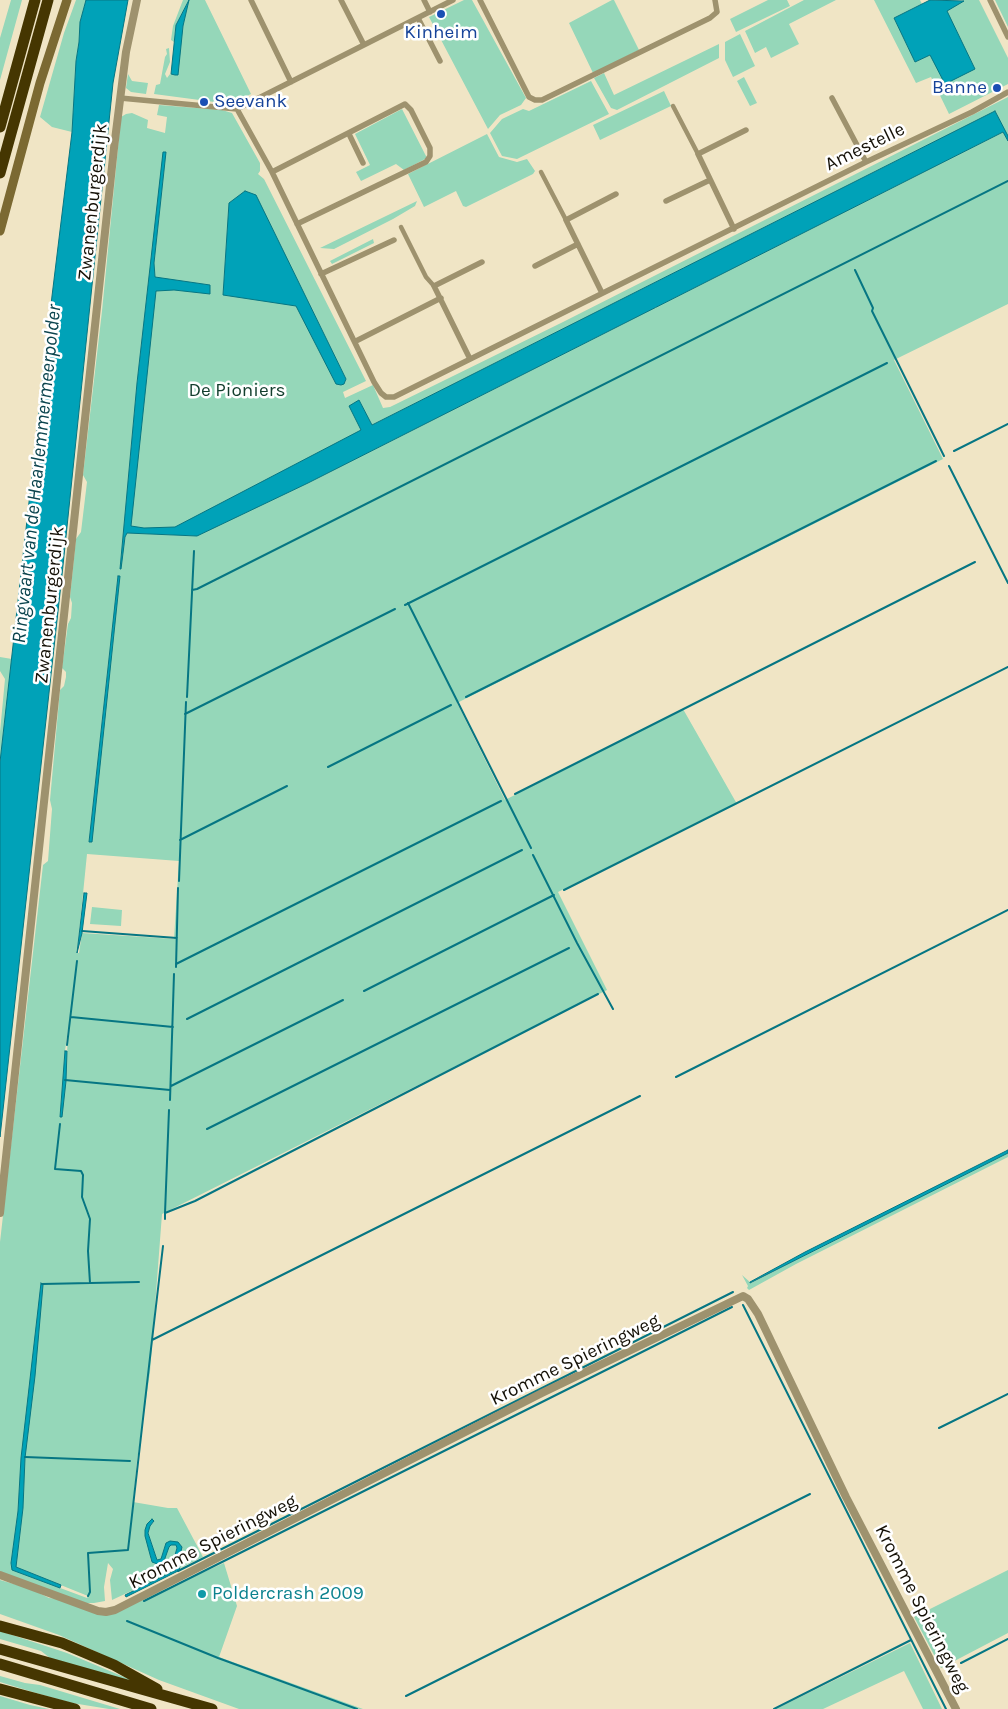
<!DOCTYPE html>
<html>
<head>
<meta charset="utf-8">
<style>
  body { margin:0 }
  canvas { display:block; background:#f0e5c5 }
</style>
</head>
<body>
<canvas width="1008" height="1709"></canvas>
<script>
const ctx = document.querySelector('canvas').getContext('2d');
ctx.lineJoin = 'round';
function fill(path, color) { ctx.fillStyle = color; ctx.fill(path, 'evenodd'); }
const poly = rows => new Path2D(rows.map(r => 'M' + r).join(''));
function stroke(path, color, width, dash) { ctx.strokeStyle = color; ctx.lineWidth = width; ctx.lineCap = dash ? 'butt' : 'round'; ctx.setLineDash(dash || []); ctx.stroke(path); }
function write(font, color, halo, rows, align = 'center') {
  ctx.font = font + ' Karla,sans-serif'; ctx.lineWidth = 5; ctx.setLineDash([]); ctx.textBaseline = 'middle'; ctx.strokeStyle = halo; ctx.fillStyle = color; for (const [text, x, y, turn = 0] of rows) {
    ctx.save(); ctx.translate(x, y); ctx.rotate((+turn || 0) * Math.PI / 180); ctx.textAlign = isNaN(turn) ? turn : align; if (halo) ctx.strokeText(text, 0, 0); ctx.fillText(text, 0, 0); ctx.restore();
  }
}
const green = poly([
  [11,0,22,0,0,80,0,38],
  [76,0,86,0,80,22,79,42,76,61,72,132,52,127,40,117,64,33],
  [183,0,205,0,251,94,230,104,154,94,156,85,160,84,165,57,167,54,166,49,169,48,170,62,165,74,167,78,170,74,175,75,183,26,189,0,176,24,174,42,171,40,173,26],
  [464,0,472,0,526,98,521,105,500,115,488,129,429,17],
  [612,0,614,0,639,50,593,73,569,23],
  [768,0,787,0,790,6,736,32,730,19],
  [804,0,836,0,789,24,799,44,771,58,766,47,755,53,745,31],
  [874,0,920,0,922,4,894,18,915,62,930,55,975,69,946,11,963,0,979,0,1008,58,1008,84,949,114,931,77,916,83],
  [995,0,1008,0,1008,27],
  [740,34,755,66,733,77,725,60,725,42],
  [719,44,719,58,617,110,611,108,594,78,604,73,614,95],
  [128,74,132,81,148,83,146,94,131,92,126,88],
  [744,77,757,103,750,106,737,81],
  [591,81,609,114,517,159,502,156,490,133,502,119,523,109,529,111],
  [664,91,671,106,600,140,593,125],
  [1008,97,1008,136,995,111,372,425,359,400,356,402,362,432,176,532,128,529,153,286,210,291,210,285,155,278,154,263,166,152,155,226,137,383,120,569,126,533,192,536,308,483,1003,132,1008,141,1008,304,894,360,943,459,457,703,505,800,683,709,737,804,558,892,607,990,162,1214,150,1372,137,1461,133,1502,168,1508,177,1508,203,1557,180,1568,178,1563,178,1542,166,1543,161,1559,157,1560,148,1532,150,1526,154,1522,147,1524,151,1562,164,1561,169,1547,171,1545,176,1545,177,1548,173,1562,176,1570,112,1600,110,1580,113,1569,108,1563,104,1587,105,1601,94,1603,86,1603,0,1573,0,1242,43,865,48,861,52,809,50,800,60,690,64,686,66,677,66,672,62,668,68,624,71,618,72,603,70,597,76,539,81,532,87,482,83,475,102,311,121,117,126,114,132,113,148,120,147,128,165,133,167,117,157,115,159,105,222,110,232,113,260,163,260,171,258,174,264,179,366,381,343,392,345,398,373,385,383,408,390,407,563,322],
  [229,204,307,300,346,379,346,382,297,300,223,293],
  [118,576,120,577,91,842,89,841],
  [87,854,179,861,174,939,82,933,79,953,77,953],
  [68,1029,66,1081,60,1117,65,1051],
  [42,1284,25,1458,23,1508,16,1567,88,1596,87,1598,12,1570,11,1563,18,1511,21,1458],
  [402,109,427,158,404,170,396,164,361,181,356,172,370,165,355,134],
  [487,134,499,157,517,162,527,159,535,171,533,174,466,207,463,206,456,191,424,207,408,174],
  [417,201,415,206,393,219,334,249,320,248],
  [373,239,374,243,332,264,330,261],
  [0,657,12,659,0,761,0,732,5,679,0,671],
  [92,907,122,910,121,926,90,924],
  [1008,1153,1008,1157,796,1264,749,1290,747,1288,748,1286,742,1275,751,1283],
  [224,1563,237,1606,219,1657,363,1709,239,1709,159,1680,59,1635,0,1614,0,1580,31,1589,49,1598,60,1599,104,1615,117,1613,123,1608],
  [1008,1570,1008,1633,941,1668,914,1617],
  [0,1631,67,1653,155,1690,50,1658,41,1651,0,1639],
  [910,1643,942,1709,923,1709,904,1671,823,1709,776,1709],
  [0,1676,25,1683,40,1685,120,1709,109,1709,72,1703,36,1693,0,1682],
  [0,1696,30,1705,49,1709,0,1709]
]);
const water = poly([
  [86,0,128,0,113,83,62,575,0,1137,0,762,52,296,72,132,76,61,79,42,80,22,86,0],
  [189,0,183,26,178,75,175,75,171,74,176,25,189,0],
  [930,0,964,1,947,11,975,69,945,84,930,55,915,62,894,18,930,0],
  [995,111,1008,136,1008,141,1003,132,308,483,197,536,127,533,125,537,121,569,120,569,137,383,163,152,166,152,154,263,155,277,210,285,210,294,174,290,156,291,131,526,144,528,175,527,361,430,349,406,359,400,372,425,995,111],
  [245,191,256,195,346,379,344,384,341,385,336,384,296,306,223,295,229,203,245,191],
  [118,576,120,576,92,842,89,842,118,576],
  [84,893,87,893,82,933,77,953,84,893],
  [65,1051,67,1051,66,1081,62,1117,60,1117,65,1051],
  [1008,1150,1008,1153,750,1283,750,1282,805,1252,1008,1150],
  [41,1283,43,1285,35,1376,25,1458,23,1508,16,1567,61,1585,60,1588,12,1570,11,1563,18,1511,21,1458,41,1283],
  [152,1519,154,1521,150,1526,148,1533,157,1560,161,1559,166,1543,170,1541,178,1542,182,1547,178,1563,180,1570,126,1597,125,1595,176,1570,173,1562,177,1548,176,1545,171,1545,169,1547,164,1561,160,1565,152,1562,145,1536,145,1530,147,1524,152,1519]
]);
const stream = poly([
  [855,270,873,308,872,311,944,456],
  [954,451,1008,424],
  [949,466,1008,583],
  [192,590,197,589,1008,181],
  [408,603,531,848],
  [405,605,887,363],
  [187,697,194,551],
  [466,697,936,461],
  [185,714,395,609],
  [328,767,451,705],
  [515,794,975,562],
  [180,840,287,786],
  [533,855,577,943,613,1009],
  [179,881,186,702],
  [564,890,1008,667],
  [82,931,177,938],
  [176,964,501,801],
  [176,967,178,888],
  [364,991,554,895],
  [71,1017,173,1027],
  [187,1019,522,850],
  [67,1045,77,961],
  [676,1077,1008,910],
  [65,1080,170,1090],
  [171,1086,343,1000],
  [170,1100,174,974],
  [60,1124,55,1169,81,1171,83,1175,82,1197,90,1219,88,1251,90,1283],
  [207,1129,569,948],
  [165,1213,169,1110],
  [165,1219,165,1213,195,1201,598,994],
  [42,1284,139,1282],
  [743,1305,946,1709],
  [152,1340,163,1246],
  [939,1428,1008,1394],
  [25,1457,130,1461],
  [178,1571,733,1292],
  [88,1596,90,1592,88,1553,128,1550,152,1340,640,1096],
  [144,1601,732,1307],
  [127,1621,218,1658,357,1709],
  [961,1663,1008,1639],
  [406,1696,810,1494],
  [774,1709,911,1640]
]);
const pedestrian = poly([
  [673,106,698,154],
  [541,172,566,220],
  [401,227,426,277,434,286]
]);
const minor = poly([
  [251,0,291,82],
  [341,0,364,45],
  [424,0,430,12],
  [480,0,529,97,535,100,542,100,710,18,717,12,715,0],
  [990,0,1008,37],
  [418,18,440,61],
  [120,98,237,109,453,0],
  [832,98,866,162],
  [237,109,272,172,374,382,381,393,386,397,394,397,866,162,972,112,1008,92],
  [349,134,363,163],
  [272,172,405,104,411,110,430,148,430,156,426,162,297,224],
  [666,201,710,180],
  [734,229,698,154,746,130],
  [535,266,578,244],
  [321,274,394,240],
  [602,293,566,220,616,194],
  [356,341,441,298],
  [470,359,434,286,482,262]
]);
const tertiary = poly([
  [0,1213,114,148,126,52,137,0],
  [0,1575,98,1611,106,1612,115,1610,542,1393,743,1296,748,1299,758,1314,846,1497,956,1709]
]);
const secondary = poly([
  [0,231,40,83,67,0]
]);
const motorway = poly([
  [0,127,35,0],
  [0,173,48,0],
  [0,1626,62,1643,114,1665,157,1689],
  [0,1649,212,1709],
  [0,1664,151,1709],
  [0,1689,75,1709]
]);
const markers = [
  [441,14,5,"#1a4fb4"],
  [997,88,5,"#1a4fb4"],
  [204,102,5,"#1a4fb4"],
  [202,1594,5,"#0f9aa8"]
];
const transitNames = [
  ["Kinheim",441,33],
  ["Banne",987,88,"right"],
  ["Seevank",214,102,"left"]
];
const streetNames = [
  ["Amestelle",865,147,-26],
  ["Zwanenburgerdijk",93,202,-84],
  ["Zwanenburgerdijk",50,605,-84],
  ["Kromme Spieringweg",575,1360,-26],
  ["Kromme Spieringweg",213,1542,-27],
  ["Kromme Spieringweg",922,1609,63]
];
const parkNames = [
  ["De Pioniers",237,391]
];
const cultureNames = [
  ["Poldercrash 2009",212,1594]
];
const waterNames = [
  ["Ringvaart van de Haarlemmermeerpolder",37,474,-84]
];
fill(green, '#95d7b9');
fill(water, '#00a2b8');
stroke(water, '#067683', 1);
stroke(stream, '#067683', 2);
stroke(pedestrian, '#9e926e', 4.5);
stroke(minor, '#9e926e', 5.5);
stroke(tertiary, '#9e926e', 8);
stroke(secondary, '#7b6932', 9);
stroke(motorway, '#453601', 11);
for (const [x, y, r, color] of markers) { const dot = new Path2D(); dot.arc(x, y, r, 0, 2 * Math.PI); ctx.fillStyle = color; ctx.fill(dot); stroke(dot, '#fff', 2); }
write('19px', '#164399', '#fff', transitNames);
write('19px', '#141006', '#fff', streetNames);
write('19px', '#123e2d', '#fff', parkNames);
write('19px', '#0d838f', '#fff', cultureNames, 'left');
write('italic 20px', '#0b444e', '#fff', waterNames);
</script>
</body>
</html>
